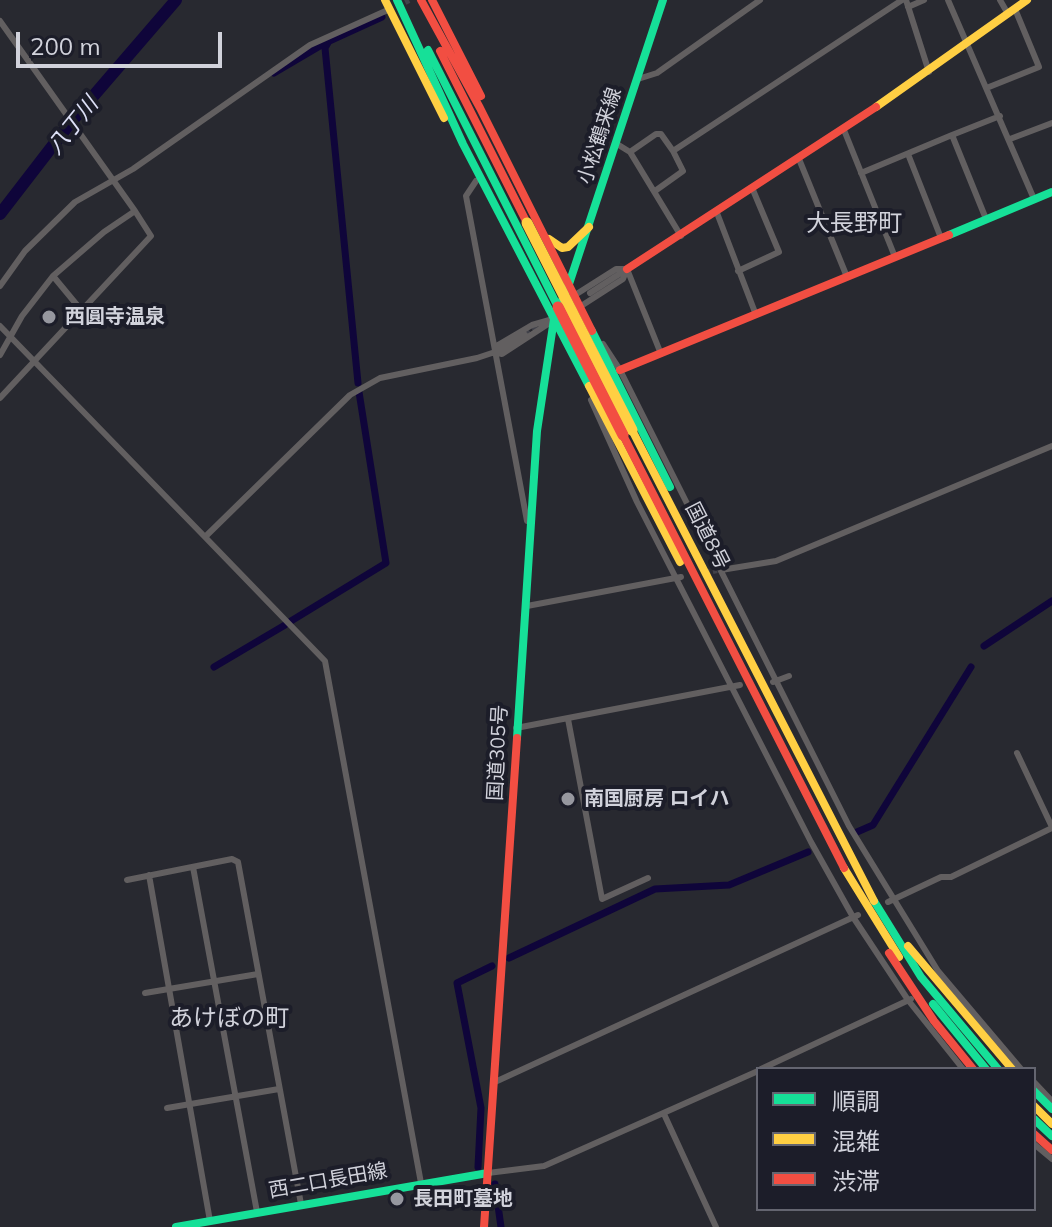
<!DOCTYPE html>
<html>
<head>
<meta charset="utf-8">
<style>
  body { margin:0 }
  #map { position:relative; width:1052px; height:1227px; overflow:hidden; background:#282930; font-family:Mulish,"Noto Sans JP",sans-serif }
  canvas { display:block }
  .legend { position:absolute; left:756px; top:1067px; width:280px; height:144px; box-sizing:border-box; background:#1c1d29; border:2px solid #646570; margin:0; padding:10px 14px; list-style:none; font-size:24px; color:#d1d2db }
  .legend li { display:flex; align-items:center; gap:16px; height:40px }
  .legend b { width:40px; border:2px solid #646570 }
  .scale { position:absolute; left:16px; top:32px; width:206px; height:36px; box-sizing:border-box; border:4px solid #d1d2db; border-top:0; padding-left:10px; font-size:24px; line-height:28px; white-space:nowrap; color:#d1d2db; -webkit-text-stroke:6px #1c1d29; paint-order:stroke }
</style>
</head>
<body>
<div id="map">
<canvas width="1052" height="1227"></canvas>
<ul class="legend">
<li><b style="height:10px;background:#16e098"></b>順調</li>
<li><b style="height:10px;background:#ffcf43"></b>混雑</li>
<li><b style="height:10px;background:#f24e42"></b>渋滞</li>
</ul>
<div class="scale">200 m</div>
</div>
<script>
const ctx = document.querySelector('canvas').getContext('2d');
ctx.lineJoin = 'round';
const poly = rows => new Path2D(rows.map(r => 'M' + r).join(''));
function stroke(path, color, width, dash) { ctx.strokeStyle = color; ctx.lineWidth = width; ctx.lineCap = dash ? 'butt' : 'round'; ctx.setLineDash(dash || []); ctx.stroke(path); }
function write(font, color, halo, rows, align = 'center') {
  ctx.font = font + ' Mulish,"Noto Sans JP",sans-serif'; ctx.lineWidth = 8; ctx.setLineDash([]); ctx.textBaseline = 'middle'; ctx.strokeStyle = halo; ctx.fillStyle = color; for (const [text, x, y, turn = 0] of rows) {
    ctx.save(); ctx.translate(x, y); ctx.rotate((+turn || 0) * Math.PI / 180); ctx.textAlign = isNaN(turn) ? turn : align; if (halo) ctx.strokeText(text, 0, 0); ctx.fillText(text, 0, 0); ctx.restore();
  }
}
const canal = poly([
  [329,41,325,48,358,383],
  [274,73,325,43,382,17],
  [291,621,386,563,359,392],
  [984,646,1052,601],
  [214,667,285,625],
  [857,832,873,825,971,667],
  [509,958,655,889,729,885,808,852],
  [478,1167,481,1108,457,983,492,966],
  [495,1184,501,1227]
]);
const river = poly([
  [0,214,71,122,176,0]
]);
const streetTunnel = poly([
  [397,6,409,0],
  [525,335,543,323],
  [704,573,717,570]
]);
const street = poly([
  [906,0,929,72],
  [948,0,1034,199],
  [1000,0,1008,14],
  [908,7,924,0],
  [0,21,135,211,104,232,53,276,22,316,0,355],
  [638,79,657,73,760,0],
  [989,87,1039,67,1015,9],
  [844,130,895,257],
  [952,135,1000,116],
  [1010,139,1052,123],
  [617,144,630,152,681,236],
  [630,152,656,134,661,134,673,151],
  [908,154,941,238],
  [799,159,847,277],
  [861,173,952,135,986,219],
  [476,181,466,196,527,521],
  [655,191,683,171,673,151,902,0],
  [717,213,756,315],
  [627,269,661,354],
  [738,271,779,252,753,190],
  [53,276,82,311],
  [0,286,25,251,75,202,133,169,310,45,390,9],
  [590,293,624,271],
  [575,295,616,269,627,269],
  [578,308,623,279,627,269],
  [0,326,205,537,350,395,380,378,477,358,495,352,525,335],
  [603,344,620,370,849,826,938,971,1021,1069],
  [495,352,502,354,551,322],
  [495,352,498,345,532,325,553,319],
  [0,398,151,236,135,211],
  [591,400,637,502,811,842,853,917,908,1000,963,1069],
  [205,537,325,661,421,1183],
  [721,570,776,561,1052,446],
  [527,606,681,577],
  [773,682,789,676],
  [568,719,602,899,648,878],
  [516,728,740,685],
  [1017,753,1052,827],
  [193,867,257,1212],
  [149,875,210,1221],
  [127,880,232,859,238,862,301,1204],
  [888,902,941,877,951,877,1052,828],
  [145,993,258,974],
  [761,1069,911,999],
  [495,1082,858,915],
  [1034,1082,1052,1101],
  [167,1108,279,1089],
  [664,1114,716,1227],
  [1034,1144,1052,1159],
  [488,1173,544,1166,758,1071]
]);
const fast = poly([
  [397,0,463,144,589,386],
  [428,50,558,307],
  [949,235,1052,192],
  [569,284,663,0],
  [592,331,670,487],
  [517,738,537,431,554,319,569,284],
  [874,901,921,977,998,1069],
  [933,1004,986,1069],
  [1034,1091,1052,1109],
  [1034,1119,1052,1136],
  [176,1227,488,1173]
]);
const slow = poly([
  [385,0,444,118],
  [876,107,1027,0],
  [549,239,562,248,568,247,589,227],
  [589,386,680,562],
  [632,430,874,901],
  [844,868,899,957],
  [908,946,1012,1069],
  [1034,1106,1052,1124]
]);
const jam = poly([
  [421,0,480,108,592,331],
  [432,0,481,96],
  [440,51,527,223],
  [627,269,876,107],
  [620,370,949,235],
  [623,435,844,868],
  [889,953,934,1021,973,1069],
  [1034,1134,1052,1150],
  [484,1227,517,738]
]);
const slowBridge = poly([
  [527,223,632,430]
]);
const jamBridge = poly([
  [558,307,623,435]
]);
const markers = [
  [49,317,8,"#96979f"],
  [568,799,8,"#96979f"],
  [397,1199,8,"#96979f"]
];
const streetNames = [
  ["小松鶴来線",600,136,-72],
  ["国道8号",707,536,63],
  ["国道305号",498,753,-87],
  ["西二口長田線",328,1181,-10]
];
const poiNames = [
  ["西圓寺温泉",65,317],
  ["南国厨房 ロイハ",584,799],
  ["長田町墓地",413,1199]
];
const waterNames = [
  ["八丁川",73,126,-51]
];
const quarterNames = [
  ["大長野町",854,224],
  ["あけぼの町",229,1019]
];
stroke(canal, '#0f053a', 7);
stroke(river, '#0f053a', 12);
stroke(streetTunnel, '#41424a', 6, [6, 3]);
stroke(street, '#625f60', 6);
stroke(fast, '#16e098', 8);
stroke(slow, '#ffcf43', 8);
stroke(jam, '#f24e42', 8);
stroke(slowBridge, '#ffcf43', 11);
stroke(jamBridge, '#f24e42', 11);
for (const [x, y, r, color] of markers) { const dot = new Path2D(); dot.arc(x, y, r, 0, 2 * Math.PI); ctx.fillStyle = color; ctx.fill(dot); stroke(dot, '#1c1d29', 3); }
write('20px', '#d1d2db', '#1c1d29', streetNames);
write('bold 20px', '#d1d2db', '#1c1d29', poiNames, 'left');
write('italic 22px', '#dee1f8', '#1c1d29', waterNames);
write('24px', '#d1d2db', '#1c1d29', quarterNames);
</script>
</body>
</html>
